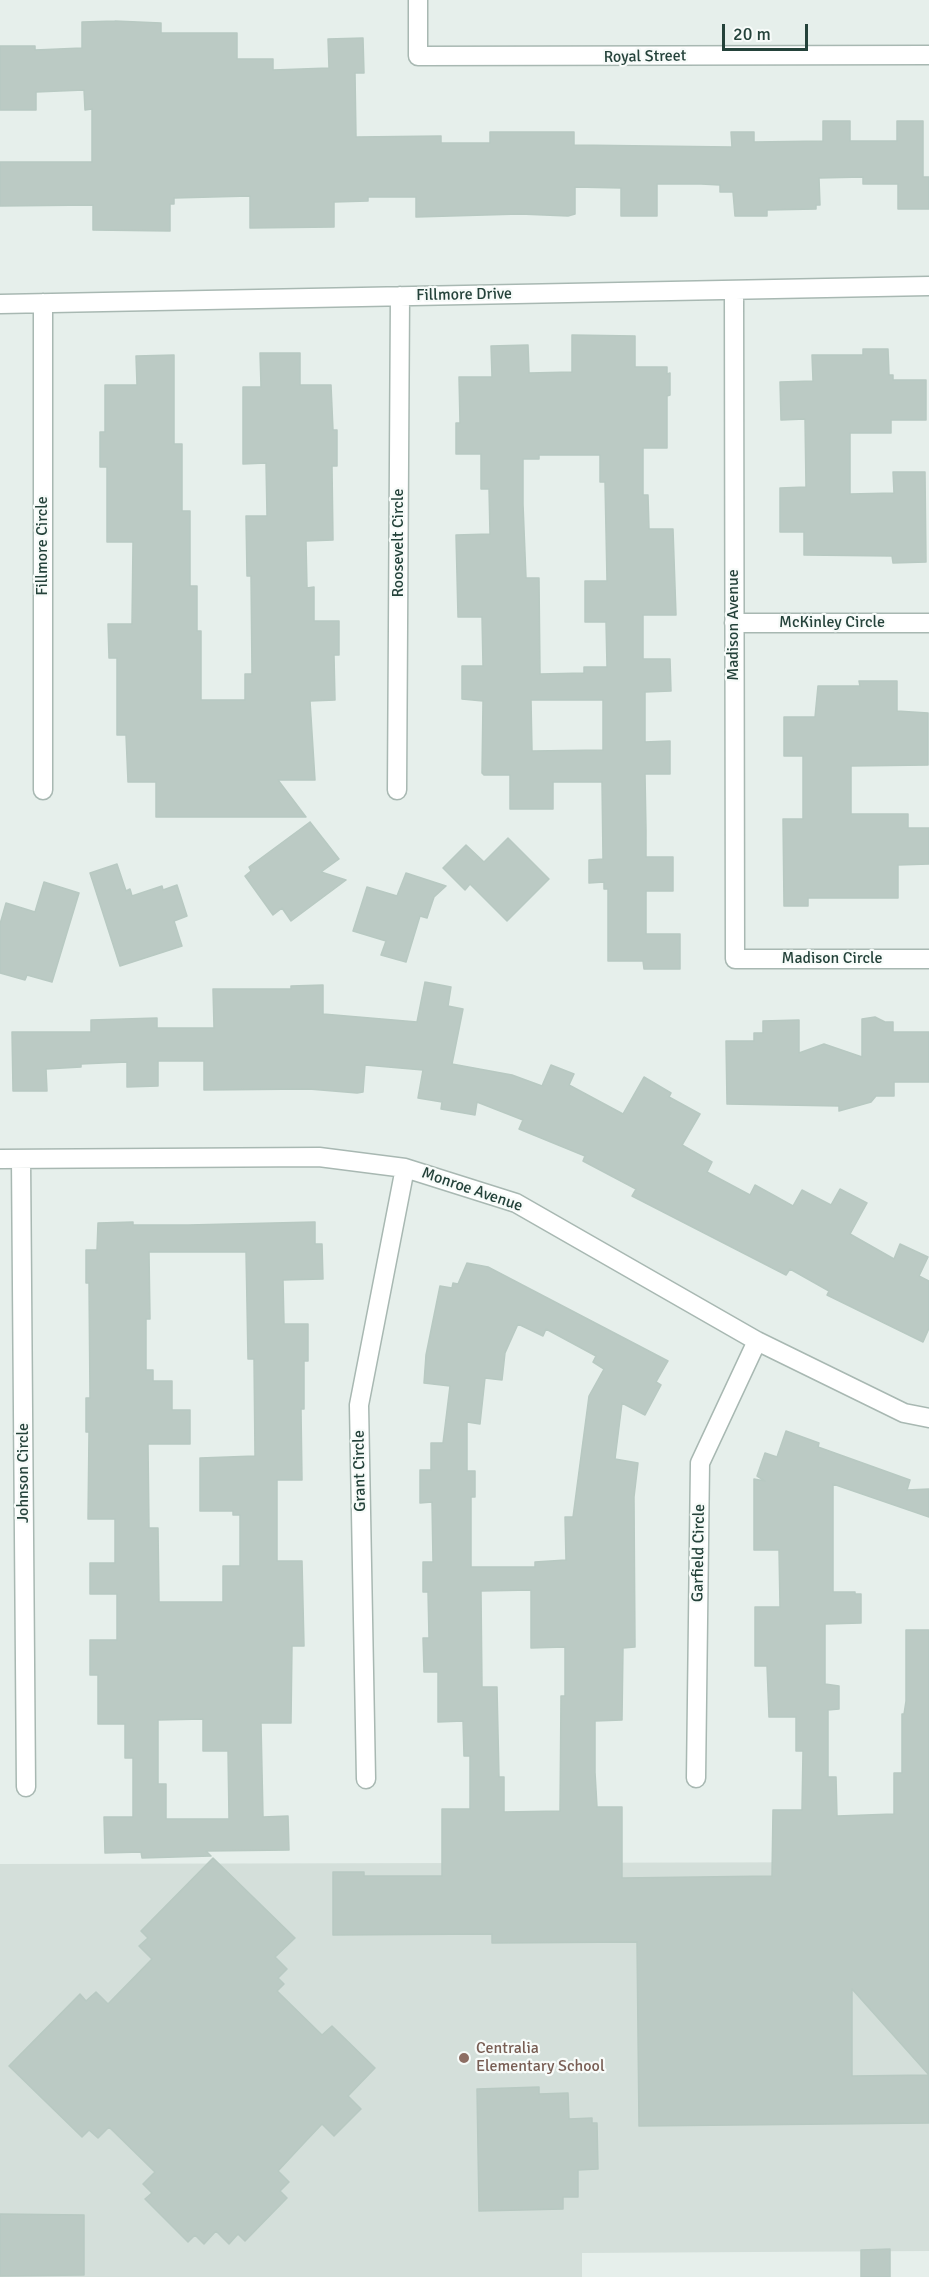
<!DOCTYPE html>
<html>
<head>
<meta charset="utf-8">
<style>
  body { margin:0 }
  #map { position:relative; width:929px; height:2277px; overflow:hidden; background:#e6efeb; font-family:Signika,sans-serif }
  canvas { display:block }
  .scale { position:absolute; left:722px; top:24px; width:86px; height:27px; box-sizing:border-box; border:3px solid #24423a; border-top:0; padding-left:8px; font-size:18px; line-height:21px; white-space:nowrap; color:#24423a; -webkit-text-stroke:4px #f7fbf9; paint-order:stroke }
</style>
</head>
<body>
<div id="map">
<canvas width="929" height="2277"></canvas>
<div class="scale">20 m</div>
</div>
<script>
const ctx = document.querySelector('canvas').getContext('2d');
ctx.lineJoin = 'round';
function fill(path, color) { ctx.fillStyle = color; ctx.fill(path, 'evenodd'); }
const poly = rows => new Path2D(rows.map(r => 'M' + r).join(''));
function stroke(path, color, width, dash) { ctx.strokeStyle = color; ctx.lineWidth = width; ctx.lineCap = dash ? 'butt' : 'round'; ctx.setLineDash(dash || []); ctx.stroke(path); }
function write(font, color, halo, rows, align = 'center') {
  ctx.font = font + ' Signika,sans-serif'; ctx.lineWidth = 4.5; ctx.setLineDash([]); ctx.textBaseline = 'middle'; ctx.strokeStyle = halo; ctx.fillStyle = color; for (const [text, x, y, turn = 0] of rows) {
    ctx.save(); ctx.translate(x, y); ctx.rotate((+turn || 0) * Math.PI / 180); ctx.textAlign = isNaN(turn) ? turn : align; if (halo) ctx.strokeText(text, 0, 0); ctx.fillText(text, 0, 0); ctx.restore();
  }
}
const built = poly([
  [929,1862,929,2251,582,2253,582,2277,0,2277,0,1864]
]);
const building = poly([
  [115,21,161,23,161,33,237,33,237,59,273,59,273,70,329,68,328,39,363,38,364,73,355,73,356,137,441,136,441,143,490,143,490,132,574,132,574,145,732,147,731,132,754,132,754,142,823,141,823,121,850,121,850,141,897,141,897,121,923,121,923,177,929,177,929,209,898,209,898,184,863,184,863,177,819,178,820,205,816,205,816,209,767,210,767,216,735,216,733,192,720,192,720,185,701,184,657,184,657,216,621,216,621,188,575,187,575,214,568,216,520,214,416,217,416,197,368,197,368,201,334,202,334,227,250,228,250,196,174,198,174,204,170,204,170,231,93,230,93,205,0,206,0,162,92,162,92,109,85,110,84,90,36,92,36,110,0,110,0,46,35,46,35,50,82,48,82,22,115,21],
  [572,335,635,336,635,367,667,367,667,374,670,373,670,395,667,396,667,448,643,448,643,495,648,495,649,529,673,529,676,615,643,615,643,659,670,659,671,691,645,692,645,742,670,741,670,774,645,774,646,830,646,857,673,857,673,891,646,891,646,934,680,934,680,969,644,969,643,961,608,961,608,889,604,889,604,882,589,883,589,860,603,859,602,782,553,782,553,809,510,809,510,775,484,775,482,773,483,701,462,699,462,666,483,666,482,617,458,617,456,535,490,534,489,489,481,489,481,454,456,454,456,423,460,423,459,377,492,377,491,346,528,345,529,373,572,372,572,335],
  [539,455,600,455,600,482,605,482,607,581,585,581,585,622,606,622,607,667,584,667,584,673,540,674,539,578,526,578,523,504,523,459,539,459,539,455],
  [531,700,603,700,603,750,532,751,531,700],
  [863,349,888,349,889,375,893,375,893,380,926,380,926,420,891,420,891,433,850,433,850,494,894,493,893,472,925,472,926,562,893,563,892,556,804,555,804,532,780,532,780,488,806,487,805,419,781,420,780,382,813,381,812,355,863,355,863,349],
  [260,353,300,353,300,385,331,385,333,430,337,430,337,466,332,466,333,540,306,541,307,588,314,587,314,621,339,621,339,655,334,655,335,700,310,701,315,780,278,780,306,817,156,817,156,782,128,782,126,735,117,735,117,658,109,658,108,624,132,624,133,542,107,542,107,467,100,467,100,432,105,432,105,385,137,385,136,356,174,355,174,444,182,444,182,511,190,511,190,586,197,586,197,631,201,631,201,700,245,700,245,674,252,674,251,576,247,576,246,516,267,516,266,463,243,464,243,387,261,387,260,353],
  [859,681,897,681,897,711,928,713,928,765,851,766,851,814,908,814,908,828,929,828,929,864,898,865,898,898,808,898,808,906,784,906,783,819,803,819,803,756,784,756,784,717,815,717,818,686,860,686,859,681],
  [310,822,339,859,321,872,346,880,291,921,282,908,273,915,245,876,251,871,249,867,310,822],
  [508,838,549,879,507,921,470,884,465,890,443,868,466,845,484,862,508,838],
  [117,864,126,891,130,889,132,896,162,886,163,890,177,885,187,916,174,921,182,946,120,966,90,873,117,864],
  [406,873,446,886,434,897,427,918,420,916,406,962,381,955,386,941,353,931,367,887,397,896,406,873],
  [44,882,79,893,52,982,27,975,25,980,0,973,0,924,6,903,35,912,44,882],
  [425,982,451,987,448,1006,463,1009,452,1064,512,1075,542,1086,551,1065,574,1074,569,1085,623,1114,644,1077,671,1093,669,1097,700,1114,682,1145,712,1162,707,1172,750,1195,755,1185,793,1206,802,1190,831,1205,840,1189,867,1203,850,1234,894,1259,900,1244,928,1257,919,1276,929,1281,929,1328,923,1342,827,1295,829,1291,790,1269,786,1275,632,1196,636,1189,583,1161,585,1156,519,1129,523,1120,477,1102,475,1115,441,1109,442,1102,418,1098,423,1070,365,1065,363,1092,357,1093,309,1089,204,1090,204,1061,158,1061,158,1086,127,1087,127,1062,81,1064,81,1067,46,1069,47,1091,13,1091,12,1032,91,1032,91,1020,157,1018,157,1028,214,1028,213,989,291,989,291,986,323,985,323,1014,417,1022,425,982],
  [875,1017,885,1022,893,1022,893,1032,929,1032,929,1082,894,1082,894,1096,876,1096,871,1102,839,1111,839,1106,727,1104,726,1041,754,1041,754,1033,763,1033,763,1021,799,1020,799,1053,824,1044,862,1057,862,1019,875,1017],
  [133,1222,133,1225,188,1225,315,1222,315,1244,322,1244,323,1279,283,1280,284,1324,308,1324,308,1361,304,1361,304,1409,301,1409,302,1480,277,1480,277,1561,302,1561,304,1646,292,1646,291,1723,261,1723,263,1817,288,1816,289,1850,206,1851,211,1856,142,1858,141,1852,105,1853,104,1817,133,1817,133,1758,125,1758,125,1724,98,1724,98,1675,90,1675,90,1640,117,1640,117,1594,90,1594,90,1563,115,1563,115,1519,88,1519,89,1432,86,1432,86,1398,90,1398,89,1283,86,1283,86,1250,97,1250,98,1223,133,1222],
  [149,1252,246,1252,248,1359,254,1359,255,1456,200,1458,200,1511,233,1511,233,1515,240,1515,240,1566,223,1566,223,1602,159,1602,158,1528,149,1528,148,1444,190,1444,190,1410,172,1410,172,1381,153,1381,153,1370,146,1370,146,1319,150,1319,149,1252],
  [203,1719,203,1751,228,1751,229,1819,166,1819,166,1784,158,1784,158,1720,203,1719],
  [467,1263,488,1267,668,1361,656,1382,661,1385,645,1415,622,1403,615,1459,638,1463,634,1497,635,1647,623,1648,622,1720,595,1721,595,1772,597,1807,622,1807,622,1878,772,1876,773,1810,802,1810,803,1751,796,1751,796,1717,769,1717,767,1666,755,1666,755,1607,780,1607,779,1550,754,1550,754,1479,765,1481,757,1476,765,1453,777,1457,786,1431,819,1443,818,1447,910,1480,907,1490,929,1489,929,1517,833,1484,833,1592,855,1592,855,1594,861,1594,861,1623,825,1624,825,1684,839,1686,839,1709,828,1710,828,1777,836,1777,837,1816,894,1814,894,1773,902,1773,902,1714,904,1714,906,1701,906,1630,929,1630,929,2123,639,2126,637,1942,492,1943,492,1934,333,1935,333,1872,364,1872,364,1876,442,1876,442,1809,470,1809,470,1756,464,1756,463,1721,438,1722,438,1672,424,1672,423,1638,429,1638,428,1592,423,1592,423,1562,433,1562,432,1502,420,1503,420,1470,431,1470,431,1443,443,1443,450,1386,424,1383,426,1355,440,1286,452,1288,453,1283,458,1284,467,1263],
  [518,1324,543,1336,546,1329,596,1356,593,1362,604,1369,589,1396,573,1517,565,1517,566,1560,535,1562,535,1567,471,1567,471,1497,475,1497,475,1471,467,1471,467,1422,480,1424,485,1378,502,1380,505,1353,518,1324],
  [531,1590,531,1648,565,1647,565,1696,561,1696,560,1811,504,1812,504,1777,499,1777,497,1687,482,1687,481,1591,531,1590],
  [852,1989,929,2075,852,2076,852,1989],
  [213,1858,295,1938,275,1957,287,1969,278,1978,284,1984,277,1991,322,2035,332,2026,375,2068,348,2096,361,2109,334,2136,322,2124,305,2142,278,2171,289,2182,280,2191,287,2198,245,2241,238,2234,229,2244,216,2231,204,2244,195,2235,188,2242,145,2199,152,2193,143,2184,155,2172,109,2127,98,2138,89,2130,82,2137,9,2066,80,1994,86,2001,96,1992,108,2004,152,1959,139,1946,148,1938,141,1931,213,1858],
  [539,2087,539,2094,568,2093,569,2119,592,2118,592,2123,597,2123,598,2169,578,2170,578,2197,563,2197,563,2209,479,2211,477,2089,539,2087],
  [0,2214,84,2215,84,2275,0,2276,0,2214],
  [890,2249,890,2277,861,2277,861,2250,890,2249]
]);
const street = poly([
  [418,0,418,56,929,55],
  [734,290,735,959,929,959],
  [0,304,929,286],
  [734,623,929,623],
  [43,790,43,303],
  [397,790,400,296],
  [0,1159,319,1157,405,1168,516,1203,757,1341,904,1413,929,1418],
  [21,1159,26,1787],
  [696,1778,700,1463,757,1341],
  [366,1779,359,1405,405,1168]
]);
const markers = [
  [464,2058,6,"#8d6e63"]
];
const streetNames = [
  ["Royal Street",645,57,-1],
  ["Fillmore Drive",464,295,-1],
  ["Roosevelt Circle",399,543,-90],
  ["Fillmore Circle",43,546,-90],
  ["McKinley Circle",832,623],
  ["Madison Avenue",734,625,-90],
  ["Madison Circle",832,959],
  ["Monroe Avenue",472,1190,19],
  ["Grant Circle",360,1471,-91],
  ["Johnson Circle",24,1473,-90],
  ["Garfield Circle",699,1553,-89]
];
const educationNames = [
  ["Centralia",476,2049],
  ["Elementary School",476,2067]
];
fill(built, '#d4dfda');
fill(building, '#bbcac4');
stroke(building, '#b8c9c2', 1.5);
stroke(street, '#a8b8b2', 21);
stroke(street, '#fff', 18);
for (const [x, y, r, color] of markers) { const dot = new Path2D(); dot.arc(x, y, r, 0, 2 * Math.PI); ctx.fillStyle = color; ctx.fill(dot); stroke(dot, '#f7fbf9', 2); }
write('16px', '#24423a', '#f7fbf9', streetNames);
write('16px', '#785e54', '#f7fbf9', educationNames, 'left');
</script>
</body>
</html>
